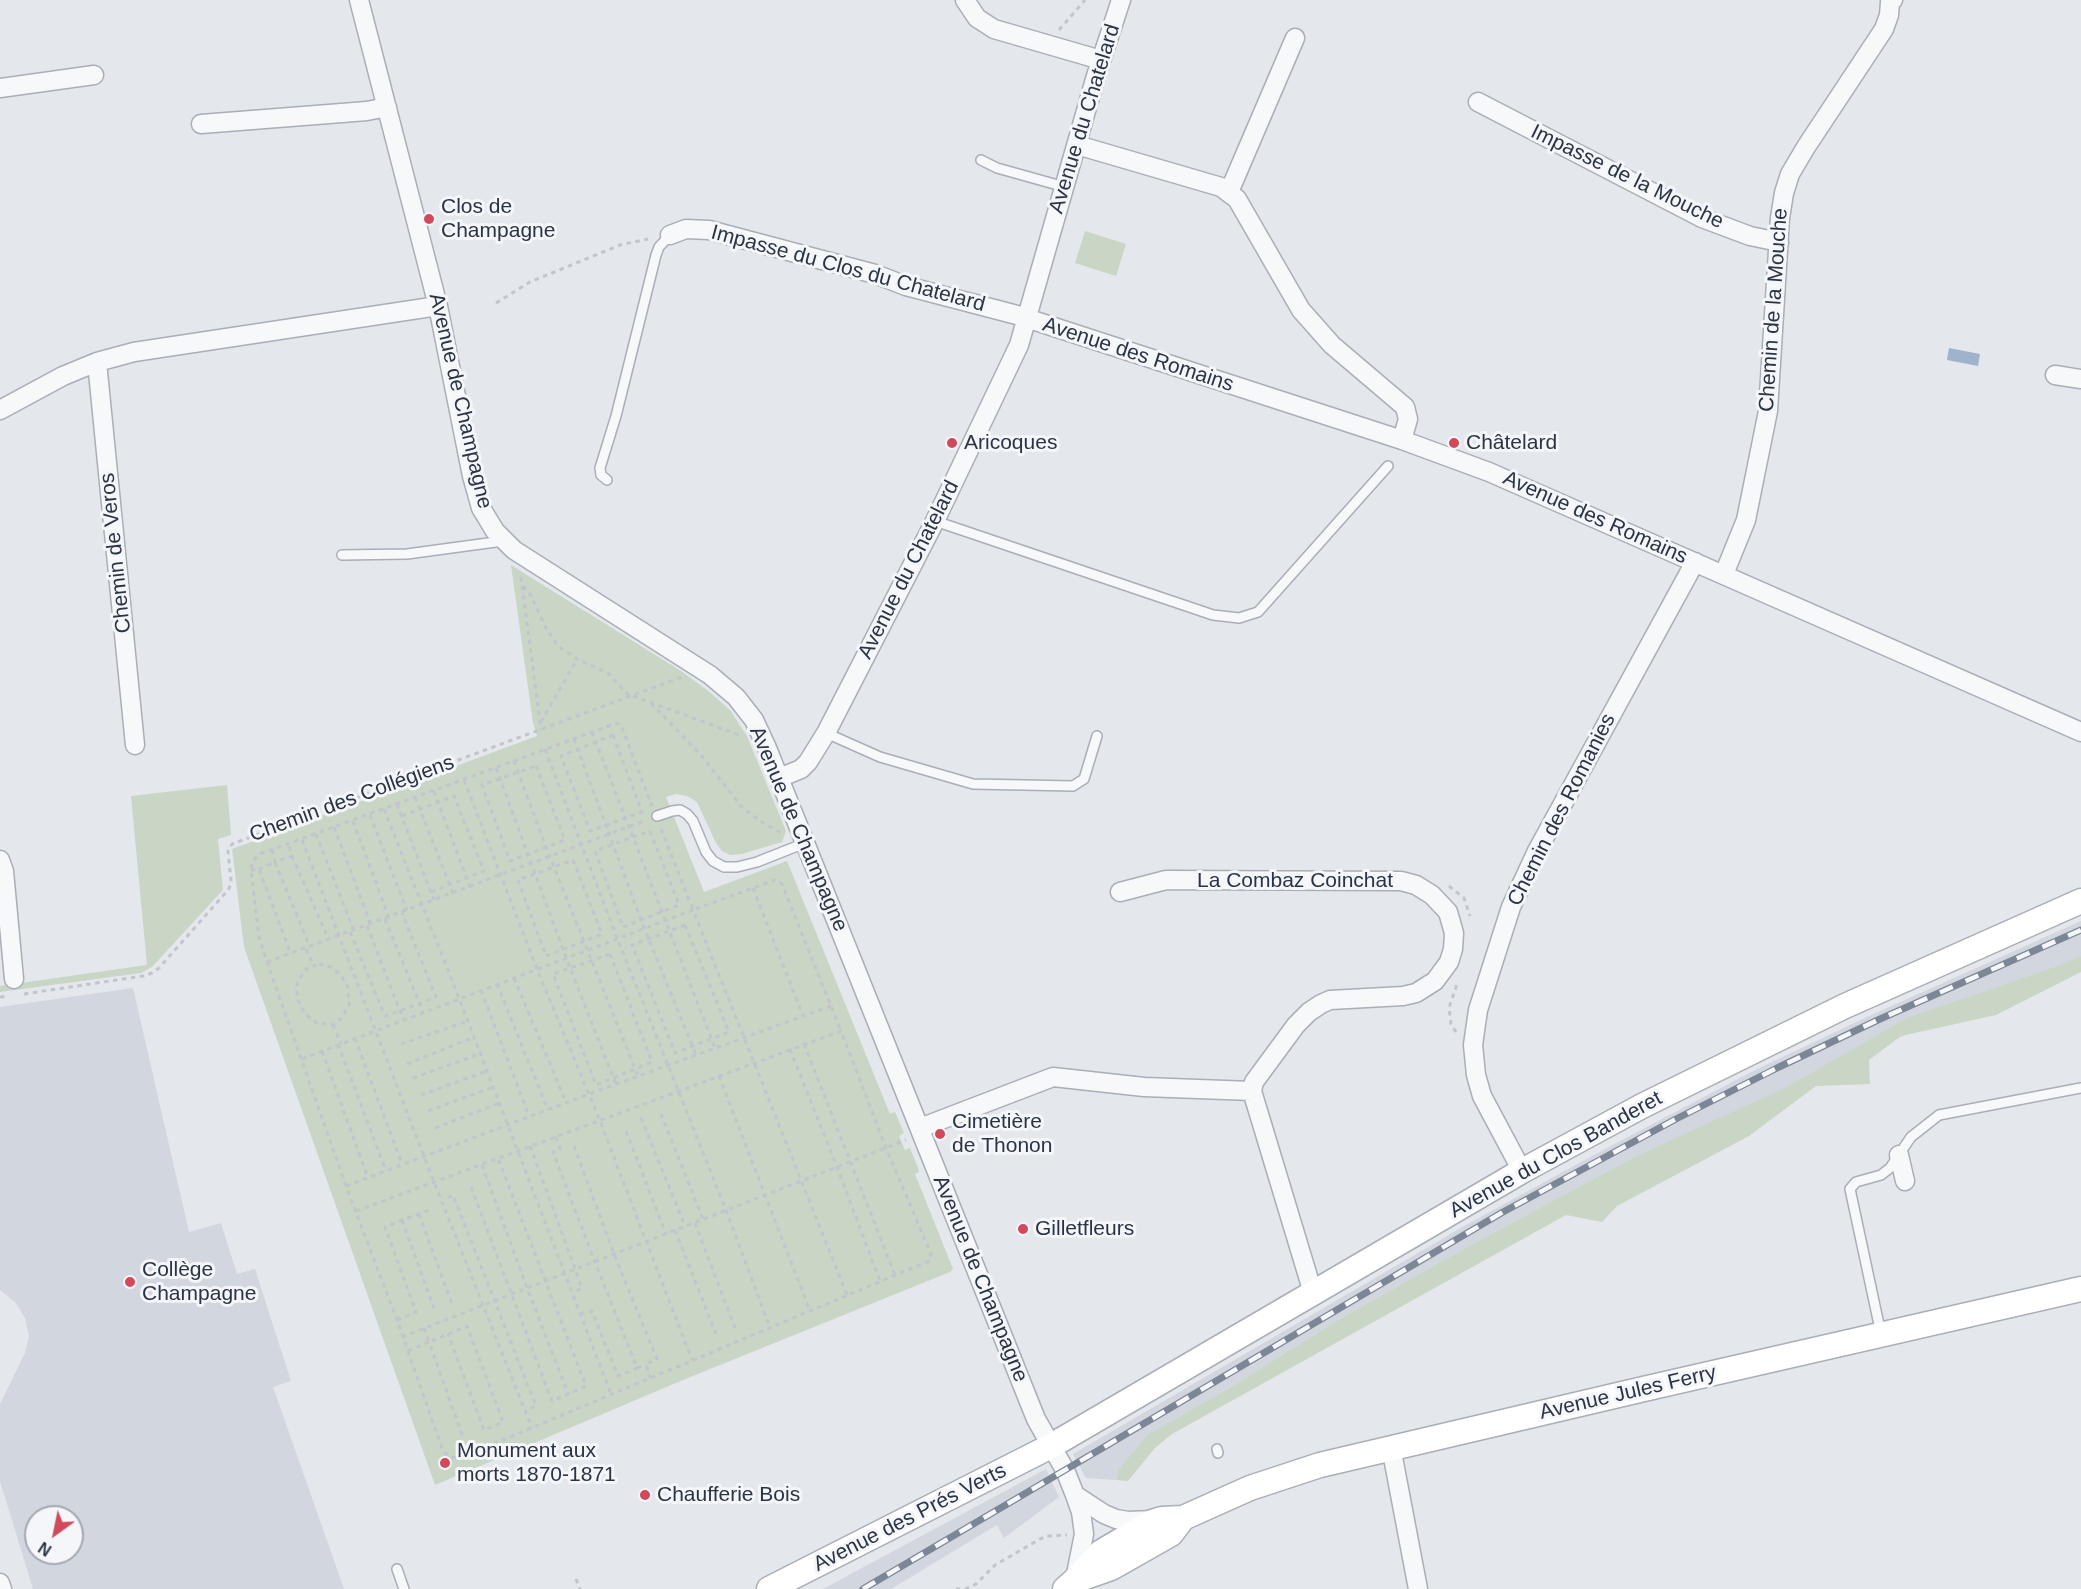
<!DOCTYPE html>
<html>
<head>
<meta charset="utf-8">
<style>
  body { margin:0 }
  #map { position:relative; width:2081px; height:1589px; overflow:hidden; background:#e4e7ec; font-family:Arial,sans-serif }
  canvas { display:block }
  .north { position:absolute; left:24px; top:1505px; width:60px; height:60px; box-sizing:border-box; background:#f4f6f9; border:2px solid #a4a8b1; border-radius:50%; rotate:213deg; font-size:16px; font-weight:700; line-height:24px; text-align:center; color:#2b3445 }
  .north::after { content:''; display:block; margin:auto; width:21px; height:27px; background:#d1495b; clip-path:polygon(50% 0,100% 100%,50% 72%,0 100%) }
</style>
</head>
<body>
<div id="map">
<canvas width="2081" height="1589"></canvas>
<div class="north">N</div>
</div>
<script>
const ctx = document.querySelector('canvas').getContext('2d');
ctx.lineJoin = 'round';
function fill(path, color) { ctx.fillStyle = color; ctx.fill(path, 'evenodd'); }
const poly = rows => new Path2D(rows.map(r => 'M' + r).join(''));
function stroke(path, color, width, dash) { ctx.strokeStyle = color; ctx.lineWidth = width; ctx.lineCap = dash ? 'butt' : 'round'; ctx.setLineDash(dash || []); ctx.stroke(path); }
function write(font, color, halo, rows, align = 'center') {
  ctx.font = font + ' Arial,sans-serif'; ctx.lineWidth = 6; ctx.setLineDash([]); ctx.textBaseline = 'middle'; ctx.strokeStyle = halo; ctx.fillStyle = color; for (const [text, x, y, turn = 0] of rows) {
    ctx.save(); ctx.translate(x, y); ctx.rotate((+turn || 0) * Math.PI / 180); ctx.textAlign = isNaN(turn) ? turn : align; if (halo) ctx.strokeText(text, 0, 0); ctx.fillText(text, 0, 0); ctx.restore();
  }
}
const built = poly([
  [2081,921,2081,956,1634,1157,1458,1252,1333,1323,1228,1389,1148,1434,1118,1470,1116,1480,1086,1478,1073,1454,1466,1225,1590,1157,1753,1071,1867,1017],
  [133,988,189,1232,221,1223,237,1274,255,1269,291,1381,273,1387,344,1589,33,1589,0,1481,0,1404,25,1353,29,1336,25,1318,15,1302,0,1290,0,1007],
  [36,1517,72,1517,72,1553,36,1553],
  [1046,1469,1059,1497,1004,1538,997,1525,891,1589,823,1589]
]);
const green = poly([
  [1085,231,1126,244,1116,276,1075,263],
  [511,565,681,671,707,690,730,710,747,736,786,831,782,842,742,854,730,855,722,851,716,843,697,802,687,796,676,794,666,797,704,892,787,861,890,1114,895,1112,904,1133,899,1136,905,1150,910,1148,918,1168,919,1172,915,1174,953,1269,950,1272,683,1380,435,1485,244,947,232,849,537,736,533,723],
  [227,785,231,835,218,839,223,890,152,967,141,973,0,992,0,986,147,965,131,796],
  [2081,956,2081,972,1996,1015,1901,1036,1869,1060,1870,1084,1816,1086,1749,1136,1617,1206,1602,1222,1566,1215,1172,1434,1155,1448,1128,1481,1116,1480,1118,1470,1148,1434,1228,1389,1333,1323,1458,1252,1634,1157,1787,1087,1907,1018,2055,967]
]);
const water = poly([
  [1949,348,1980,354,1978,366,1947,360]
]);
const path = poly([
  [1059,30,1085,0],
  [496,303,530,282,620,245,648,239],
  [521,577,541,730],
  [523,586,530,594,546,628,558,646,577,659,608,673,630,697],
  [633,696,742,736],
  [651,703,700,754,741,806,760,821,783,834],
  [541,722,577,659],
  [592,732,715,1048],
  [613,735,642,812,590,831,561,756,613,735],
  [574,739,641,920,696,1055],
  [545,749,617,938,726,1210,770,1328],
  [514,761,546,847,638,1076],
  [536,766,565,840,510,861,482,785,536,766],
  [496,768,570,968,616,1084],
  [464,780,537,969,600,1121,692,1360],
  [434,791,470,887],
  [415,797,453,893],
  [397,804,434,900],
  [384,809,459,998,611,1394],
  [370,815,407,911],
  [402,816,454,796,484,871,431,892],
  [353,821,389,918],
  [334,827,371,925],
  [661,829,693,910,775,880,782,884,841,1031],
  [650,831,679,905,623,927,595,851,650,831],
  [316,834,354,931],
  [302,840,434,1182,532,1428],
  [272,850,275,862,292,856,289,844],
  [292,856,329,940],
  [573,860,602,934,546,956,518,880,573,860],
  [259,869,275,862,310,947],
  [251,870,259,869,291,954],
  [1449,886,1464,898,1470,916],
  [753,888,803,1016],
  [385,919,423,1012],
  [685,925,729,1032,675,1053,632,945,685,925],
  [367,926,403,1019],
  [350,932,385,1016,400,1011,436,997,402,913],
  [306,949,314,966],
  [610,954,652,1062,596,1085,553,974,610,954],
  [267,962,644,821],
  [319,964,331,967,340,974,348,987,349,1005,342,1018,333,1025,317,1023,305,1014,297,998,297,983,306,969,319,964],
  [514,978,566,1102],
  [497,984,548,1110],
  [481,990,529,1116],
  [24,994,143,976,152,973,159,968,229,889,231,881,228,851,232,844,682,677],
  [0,997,9,996],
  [333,1025,341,1044],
  [1456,1032,1451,1024,1449,1008,1458,981],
  [355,1038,402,1164],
  [338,1044,386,1171],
  [401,1044,468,1021],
  [804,1044,895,1275],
  [790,1049,837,1167,880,1281],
  [322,1051,368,1178],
  [302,1059,693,910,847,1295],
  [407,1064,474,1037],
  [719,1076,810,1311],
  [413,1078,480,1054],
  [421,1095,487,1071],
  [428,1111,493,1087],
  [661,1114,703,1219],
  [641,1118,685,1226],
  [435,1128,499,1103],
  [626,1131,666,1234],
  [556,1137,560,1149,553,1152,595,1262,637,1368,646,1364],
  [530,1146,582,1288,572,1293],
  [574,1146,614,1254,657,1359,646,1364,650,1378],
  [482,1165,527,1288,568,1393],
  [346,1186,589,1094,831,1006],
  [471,1187,552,1401,586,1386,498,1158],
  [448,1198,453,1195,536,1406,525,1411],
  [356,1211,841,1031,886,1148,931,1254,929,1261,460,1458,450,1457,443,1451,397,1320,346,1186,267,962,259,937,251,870,253,861,260,854,617,723,621,725,652,806],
  [419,1214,453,1307],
  [402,1220,435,1311],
  [695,1223,735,1328],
  [675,1230,716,1334],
  [580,1314,592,1311,618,1376,637,1368],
  [397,1320,416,1312,385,1227,429,1210],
  [424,1328,429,1342,467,1326,503,1422,484,1430,448,1334],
  [402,1337,906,1140],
  [408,1351,429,1342,463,1437],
  [576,1579,580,1589],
  [956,1589,960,1589],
  [965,1589,976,1584,995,1565,1040,1539,1047,1536,1067,1535]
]);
const lane = poly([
  [981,160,997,168,1065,187],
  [607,480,601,475,600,468,616,416,656,255,659,247,670,235],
  [935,521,1213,615,1239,618,1258,612,1388,466],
  [342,555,407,554,503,541],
  [826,733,880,757,973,784,1073,786,1084,779,1097,736],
  [657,816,672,811,680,810,687,814,693,821,706,852,713,861,724,867,737,867,757,862,805,843],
  [1881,1334,1850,1189,1856,1182,1881,1175,1890,1168,1911,1137,1939,1115,2081,1088],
  [1217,1449,1218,1453],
  [397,1569,404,1589]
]);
const street = poly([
  [359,0,438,306,472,476,481,508,495,531,514,550,710,675,736,697,754,720,767,748,1036,1419,1065,1470,1075,1495,1081,1512,1084,1534,1075,1579],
  [965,0,977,18,994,29,1101,60],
  [0,88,94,75],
  [1478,102,1702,218,1750,236,1779,242],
  [201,124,367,111,387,107],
  [1077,145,1221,187,1237,199,1301,310,1332,345,1405,407,1408,419,1402,440],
  [1229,192,1295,38],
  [670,235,686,229,709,230,875,274,906,286,1017,315,1402,440,1489,472,2081,732],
  [97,362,135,745],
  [2055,375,2081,379],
  [0,410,63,376,97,362,134,352,438,306],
  [1724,574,1746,520,1768,411,1780,218,1784,193,1790,174,1806,147,1884,29,1889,15,1890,2,1893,0],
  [779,778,801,769,808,762,826,733,935,521,1019,345,1096,76,1121,0],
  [0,860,4,871,14,979],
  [1120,892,1166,880,1401,881,1416,885,1432,895,1448,912,1454,933,1453,949,1449,962,1435,981,1416,993,1403,996,1330,1000,1321,1004,1309,1012,1296,1025,1254,1082,1252,1091,1313,1293],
  [920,1128,1053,1077,1144,1087,1252,1091],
  [1899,1155,1905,1181],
  [1522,1171,1482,1096,1476,1075,1473,1045,1478,1010,1511,907,1537,851,1695,562],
  [1391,1447,1418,1589],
  [1075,1495,1104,1514,1116,1519,1128,1521,1153,1520],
  [0,1583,2,1589]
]);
const secondary = poly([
  [1077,1580,1111,1568,1171,1534,1183,1518],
  [769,1589,1051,1446,1522,1171,1642,1106,1845,1006,2081,901],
  [1065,1589,1075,1580,1101,1552,1152,1522,1162,1519,1183,1518,1250,1488,1320,1465,1648,1388,2081,1289]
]);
const rail = poly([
  [863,1589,1503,1212,1676,1119,1777,1068,1880,1019,2081,930]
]);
const markers = [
  [429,219,6,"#d1495b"],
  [952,443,6,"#d1495b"],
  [1454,443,6,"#d1495b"],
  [940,1134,6,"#d1495b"],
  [1023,1229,6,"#d1495b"],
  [130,1282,6,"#d1495b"],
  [445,1463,6,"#d1495b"],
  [645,1495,6,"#d1495b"]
];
const streetNames = [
  ["Avenue du Chatelard",1085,119,-73],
  ["Impasse de la Mouche",1627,177,26],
  ["Impasse du Clos du Chatelard",848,269,15],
  ["Chemin de la Mouche",1774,310,-86],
  ["Avenue des Romains",1138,355,18],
  ["Avenue de Champagne",460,401,77],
  ["Avenue des Romains",1595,518,24],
  ["Chemin de Veros",116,553,-96],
  ["Avenue du Chatelard",909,570,-63],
  ["Chemin des Collégiens",352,799,-20],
  ["Chemin des Romanies",1562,810,-63],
  ["Avenue de Champagne",798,829,67],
  ["La Combaz Coinchat",1295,881],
  ["Avenue du Clos Banderet",1556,1155,-29],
  ["Avenue de Champagne",980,1279,68],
  ["Avenue Jules Ferry",1628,1393,-13],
  ["Avenue des Prés Verts",910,1518,-27]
];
const poiNames = [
  ["Clos de",441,207],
  ["Champagne",441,231],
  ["Aricoques",964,443],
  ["Châtelard",1466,443],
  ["Cimetière",952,1122],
  ["de Thonon",952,1146],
  ["Gilletfleurs",1035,1229],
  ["Collège",142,1270],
  ["Champagne",142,1294],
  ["Monument aux",457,1451],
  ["morts 1870-1871",457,1475],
  ["Chaufferie Bois",657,1495]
];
fill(built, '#d2d6de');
fill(green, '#c9d6c5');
fill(water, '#9fb4cc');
stroke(lane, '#a9aeb7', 12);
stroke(street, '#a9aeb7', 21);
stroke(secondary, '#a9aeb7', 27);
stroke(path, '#c2c5cb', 3, [4.5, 4.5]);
stroke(lane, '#f7f8fa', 9);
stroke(street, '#f7f8fa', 18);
stroke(secondary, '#fff', 24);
stroke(rail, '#7d8696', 7);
stroke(rail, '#f4f6f9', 4.5, [14]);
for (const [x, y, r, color] of markers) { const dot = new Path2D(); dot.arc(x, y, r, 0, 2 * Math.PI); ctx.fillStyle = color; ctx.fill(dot); stroke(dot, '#f4f6f9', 2); }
write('21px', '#2b3445', '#f4f6f9', streetNames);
write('21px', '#2b3445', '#f4f6f9', poiNames, 'left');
</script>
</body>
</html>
